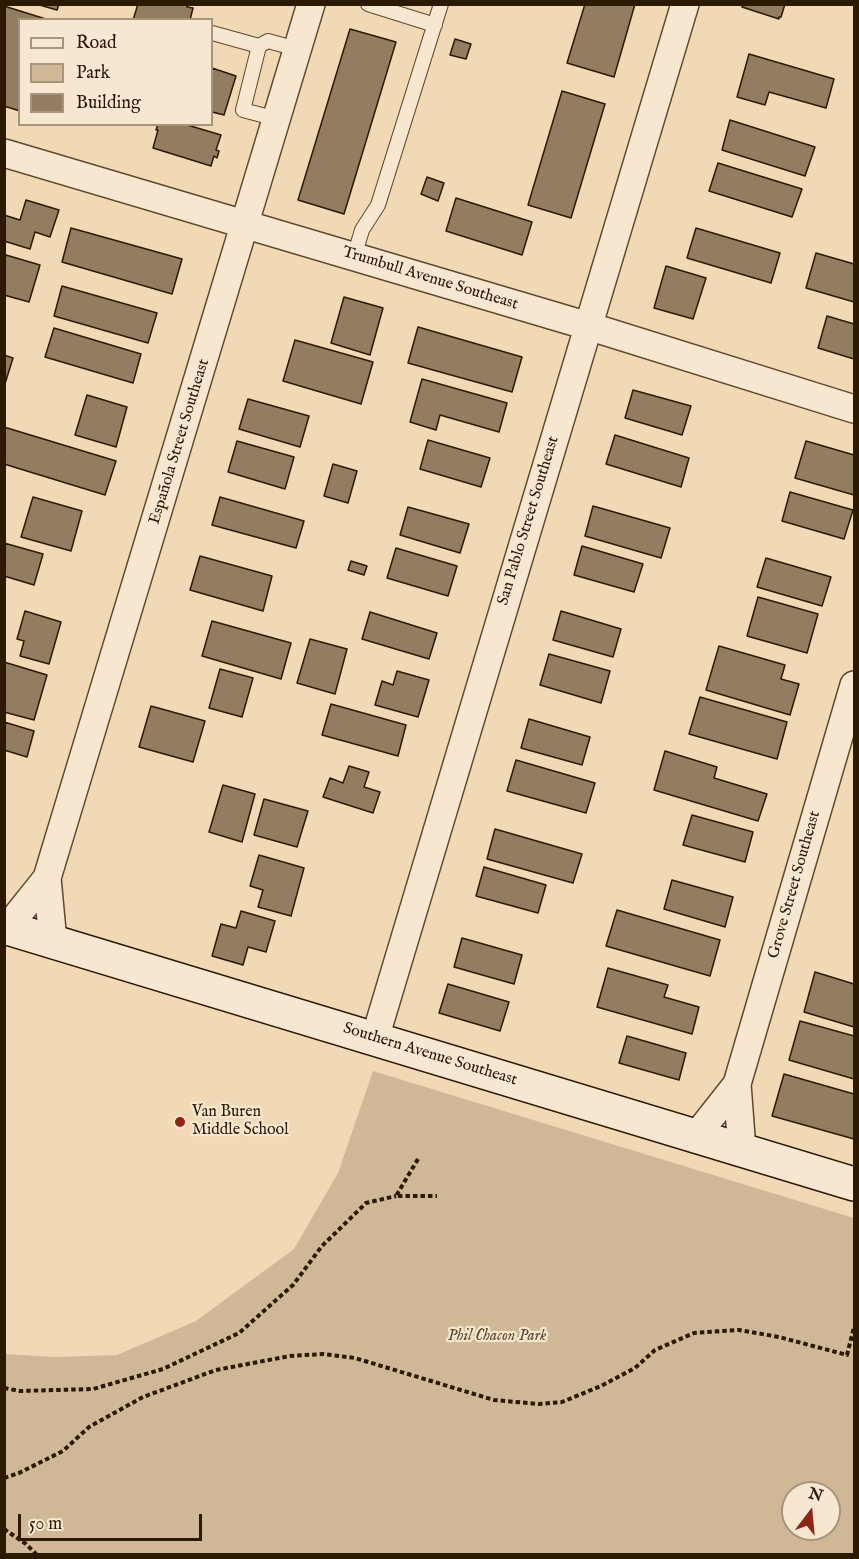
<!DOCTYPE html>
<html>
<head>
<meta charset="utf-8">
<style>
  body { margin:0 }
  #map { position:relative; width:859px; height:1559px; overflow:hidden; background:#f2d9b6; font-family:"IM FELL English",serif }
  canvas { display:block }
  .frame { position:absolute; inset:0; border:6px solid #2c1902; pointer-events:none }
  .legend { position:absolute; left:18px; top:18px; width:195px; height:108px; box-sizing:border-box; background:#f7e6d0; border:2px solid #a6947e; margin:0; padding:8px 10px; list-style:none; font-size:18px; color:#2c1902 }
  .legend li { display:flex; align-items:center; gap:12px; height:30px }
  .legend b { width:30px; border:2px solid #a6947e }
  .north { position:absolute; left:781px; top:1481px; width:60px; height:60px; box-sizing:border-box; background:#f7e6d0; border:2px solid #a6947e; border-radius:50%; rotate:16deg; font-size:16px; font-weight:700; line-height:24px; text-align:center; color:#2c1902 }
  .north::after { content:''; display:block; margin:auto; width:21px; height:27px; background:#8f2418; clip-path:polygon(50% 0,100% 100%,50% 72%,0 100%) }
  .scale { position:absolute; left:18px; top:1514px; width:184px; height:27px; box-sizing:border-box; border:3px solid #2c1902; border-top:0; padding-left:8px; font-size:18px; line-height:21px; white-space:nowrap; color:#2c1902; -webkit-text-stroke:4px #f7e6d0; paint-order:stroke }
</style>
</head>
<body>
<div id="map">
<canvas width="859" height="1559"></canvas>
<div class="frame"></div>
<ul class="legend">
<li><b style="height:8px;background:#f7e6d0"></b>Road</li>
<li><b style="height:16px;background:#d0b897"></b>Park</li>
<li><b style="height:16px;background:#937d60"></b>Building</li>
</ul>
<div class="north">N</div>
<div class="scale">50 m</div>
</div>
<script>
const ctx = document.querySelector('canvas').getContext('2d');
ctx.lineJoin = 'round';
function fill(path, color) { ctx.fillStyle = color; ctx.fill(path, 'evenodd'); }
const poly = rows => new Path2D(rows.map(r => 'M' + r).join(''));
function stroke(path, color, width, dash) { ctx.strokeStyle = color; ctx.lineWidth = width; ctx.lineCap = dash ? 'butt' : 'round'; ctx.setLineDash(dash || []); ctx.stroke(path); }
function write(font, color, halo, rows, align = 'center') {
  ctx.font = font + ' "IM FELL English",serif'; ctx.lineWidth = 4.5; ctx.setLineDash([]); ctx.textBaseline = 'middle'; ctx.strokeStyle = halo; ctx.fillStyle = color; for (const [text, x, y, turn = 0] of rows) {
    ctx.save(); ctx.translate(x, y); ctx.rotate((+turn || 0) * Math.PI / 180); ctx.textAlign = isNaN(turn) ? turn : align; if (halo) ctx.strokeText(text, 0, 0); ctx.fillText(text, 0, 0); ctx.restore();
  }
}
const green = poly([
  [373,1071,854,1218,854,1554,5,1554,5,1354,55,1357,117,1355,196,1321,294,1249,338,1173],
  [793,1493,829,1493,829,1529,793,1529]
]);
const building = poly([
  [36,4,59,4,57,10,36,4],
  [138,4,188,4,187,7,193,8,190,20,133,20,138,4],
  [585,4,635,4,614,77,567,63,585,4],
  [742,4,785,4,781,17,779,17,779,19,742,7,742,4],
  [4,6,49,20,20,20,20,111,4,106,4,6],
  [350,29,396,42,344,214,298,200,350,29],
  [455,39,471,44,466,59,450,55,455,39],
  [749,54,834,79,826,108,769,92,765,105,737,97,749,54],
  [212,68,236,76,224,115,212,112,212,68],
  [562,91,605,104,571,218,528,205,562,91],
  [730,120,815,147,805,176,722,150,730,120],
  [158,124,184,124,221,135,216,150,219,151,217,158,214,156,211,166,153,148,158,130,156,130,158,124],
  [718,163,802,189,792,217,709,191,718,163],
  [427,177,444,183,438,201,421,194,427,177],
  [456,198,532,222,522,255,446,231,456,198],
  [26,200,59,210,50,237,35,232,30,249,4,241,4,215,20,220,26,200],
  [71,228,182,259,172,294,62,262,71,228],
  [696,228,780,253,771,283,687,258,696,228],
  [816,253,854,264,854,302,806,288,816,253],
  [6,255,40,265,29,302,4,295,4,262,6,255],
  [666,266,706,278,693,319,654,308,666,266],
  [62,286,157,313,148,343,54,316,62,286],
  [344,297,383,308,370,355,331,343,344,297],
  [827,316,854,324,854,359,818,348,827,316],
  [418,327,522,357,512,392,408,363,418,327],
  [54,328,141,354,133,383,45,357,54,328],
  [295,340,373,362,361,404,283,381,295,340],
  [4,355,13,358,4,387,4,355],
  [422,379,507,403,499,432,440,415,436,430,410,422,422,379],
  [633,390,691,406,682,435,625,418,633,390],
  [87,395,127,407,116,447,75,435,87,395],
  [248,399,309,416,300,447,239,429,248,399],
  [4,427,116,461,105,495,4,464,4,427],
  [615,435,689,458,681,487,606,464,615,435],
  [428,440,490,458,481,487,420,469,428,440],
  [237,441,294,457,285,489,228,472,237,441],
  [806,441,854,455,854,495,795,478,806,441],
  [333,464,357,471,348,503,324,496,333,464],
  [790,492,853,510,844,539,782,521,790,492],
  [33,497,82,511,71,551,21,537,33,497],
  [220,497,304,521,296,548,212,525,220,497],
  [593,506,670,528,661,558,585,536,593,506],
  [408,507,469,524,460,553,400,535,408,507],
  [4,543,43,554,34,585,4,576,4,543],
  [582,546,643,564,634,592,574,575,582,546],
  [396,548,457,566,448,596,387,578,396,548],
  [200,556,272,576,263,611,190,590,200,556],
  [766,558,831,577,822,606,757,587,766,558],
  [351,561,367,566,364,575,348,570,351,561],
  [758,597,818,614,807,653,747,636,758,597],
  [25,611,61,622,49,664,20,656,24,641,17,639,25,611],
  [561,611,621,629,613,657,553,640,561,611],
  [370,612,437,633,429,659,362,639,370,612],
  [212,621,291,643,281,679,202,656,212,621],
  [310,639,347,649,335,694,297,683,310,639],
  [719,646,785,665,781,679,799,684,790,715,706,690,719,646],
  [549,654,610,671,601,703,540,685,549,654],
  [4,662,47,675,34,720,4,712,4,662],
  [220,669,253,678,242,717,209,708,220,669],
  [397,671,429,680,418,717,375,705,382,681,393,685,397,671],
  [700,697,787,722,777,759,689,734,700,697],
  [331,704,406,725,398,756,322,735,331,704],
  [151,706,205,721,193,762,139,747,151,706],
  [529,719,590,737,582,765,521,748,529,719],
  [4,722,34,731,27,757,4,750,4,722],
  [665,751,717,767,714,778,767,794,758,821,654,790,665,751],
  [516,760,595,783,586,813,507,791,516,760],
  [349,766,369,772,364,787,380,792,373,813,323,797,330,778,343,783,349,766],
  [223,785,255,794,242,842,209,832,223,785],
  [264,799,308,811,297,847,254,835,264,799],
  [692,815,753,832,745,862,683,845,692,815],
  [495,829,582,854,573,883,487,859,495,829],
  [259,855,304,868,291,916,258,907,263,890,250,886,259,855],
  [484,867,546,885,538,913,476,896,484,867],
  [672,880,733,897,725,927,664,909,672,880],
  [617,910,720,940,710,976,606,946,617,910],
  [241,911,275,921,266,952,248,947,243,965,212,956,221,924,236,928,241,911],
  [462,938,522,955,514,984,454,967,462,938],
  [608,968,668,985,664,997,699,1007,692,1034,597,1007,608,968],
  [815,972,854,984,854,1027,804,1012,815,972],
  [448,984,509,1002,500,1031,439,1013,448,984],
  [800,1021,854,1036,854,1079,789,1060,800,1021],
  [627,1036,686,1053,679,1080,619,1063,627,1036],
  [784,1074,854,1094,854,1139,772,1116,784,1074]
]);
const path = poly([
  [418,1159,396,1196,437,1196],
  [4,1388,20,1391,93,1389,163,1369,239,1333,293,1285,322,1246,366,1203,396,1196],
  [4,1478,19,1473,63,1451,89,1427,143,1397,216,1370,290,1356,323,1354,355,1358,494,1400,539,1404,562,1402,601,1386,635,1368,655,1350,694,1333,739,1330,779,1337,847,1355,854,1327],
  [4,1529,26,1544,36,1554]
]);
const lane = poly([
  [368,4,435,25],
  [212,33,259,46,243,110,277,119],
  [259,46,268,41,297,49],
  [354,257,362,230,378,205,441,4]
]);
const street = poly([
  [4,153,588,326,854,409],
  [47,878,311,4],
  [7,928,47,878,53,942],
  [375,1038,685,4],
  [737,1084,854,685],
  [696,1136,737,1084,742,1150]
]);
const secondary = poly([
  [4,927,854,1184]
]);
const markers = [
  [180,1122,6,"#8f2418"]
];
const streetNames = [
  ["Trumbull Avenue Southeast",430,279,17],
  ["Española Street Southeast",180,442,-73],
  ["San Pablo Street Southeast",529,521,-73],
  ["Grove Street Southeast",795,885,-74],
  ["Southern Avenue Southeast",430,1055,17]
];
const poiNames = [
  ["Van Buren",192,1113],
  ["Middle School",192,1131]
];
const parkNames = [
  ["Phil Chacon Park",497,1337]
];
fill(green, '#d0b897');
fill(building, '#937d60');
stroke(building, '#2c1902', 1.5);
stroke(lane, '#5e492f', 16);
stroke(street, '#5e492f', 30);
stroke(secondary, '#2c1902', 36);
stroke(path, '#2c1902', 4, [4.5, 3]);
stroke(lane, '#f7e6d0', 14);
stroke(street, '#f7e6d0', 27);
stroke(secondary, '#f7e6d0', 33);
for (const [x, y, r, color] of markers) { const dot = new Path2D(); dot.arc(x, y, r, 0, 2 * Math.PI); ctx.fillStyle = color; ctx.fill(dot); stroke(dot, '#f7e6d0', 2); }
write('16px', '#2c1902', '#f7e6d0', streetNames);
write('16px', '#2c1902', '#f7e6d0', poiNames, 'left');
write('italic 16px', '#5d492f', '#f7e6d0', parkNames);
</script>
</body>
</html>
